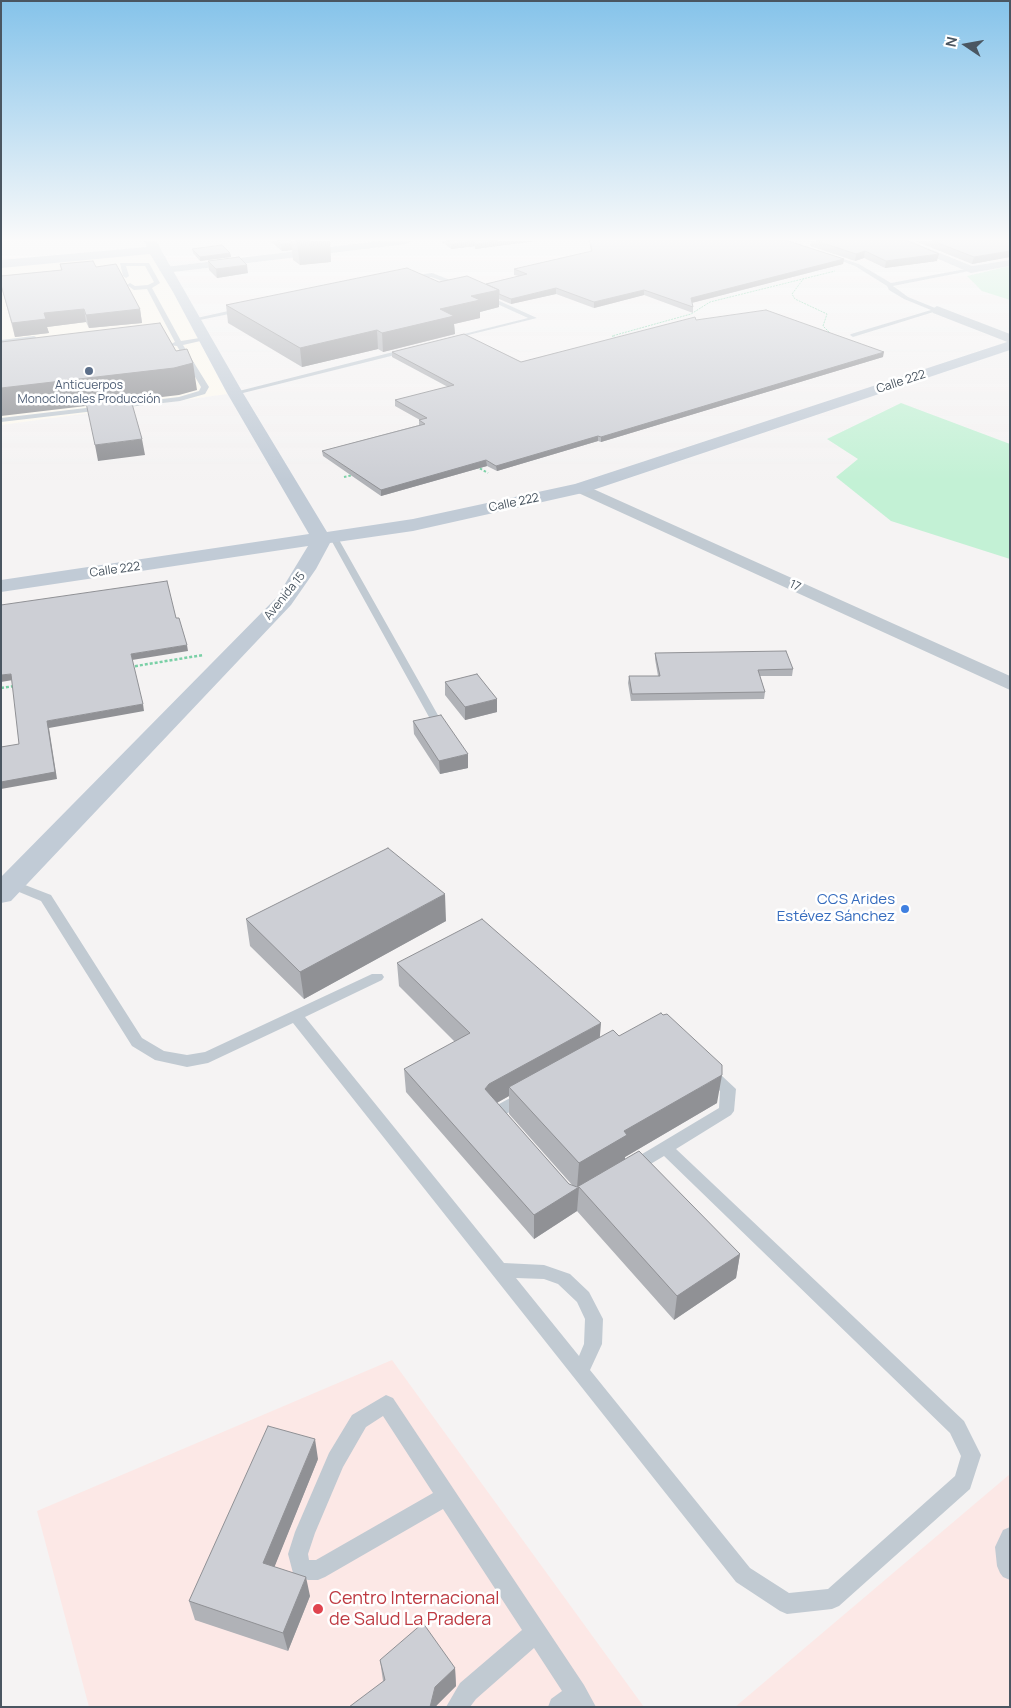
<!DOCTYPE html>
<html>
<head>
<meta charset="utf-8">
<style>
  body { margin:0 }
  #map { position:relative; width:1011px; height:1708px; overflow:hidden; background:#f5f3f3; font-family:Manrope,sans-serif }
  canvas { display:block }
  .frame { position:absolute; inset:0; border:2px solid #4a5661; pointer-events:none }
  .north { position:absolute; left:941px; top:20px; width:50px; height:50px; -webkit-text-stroke:4px #fff; paint-order:stroke; rotate:282deg; font-size:14px; font-weight:700; line-height:20px; text-align:center; color:#4a5661 }
  .north::after { content:''; display:block; margin:auto; width:18px; height:22px; background:#4a5661; clip-path:polygon(50% 0,100% 100%,50% 72%,0 100%) }
</style>
</head>
<body>
<div id="map">
<canvas width="1011" height="1708"></canvas>
<div class="frame"></div>
<div class="north">N</div>
</div>
<script>
const ctx = document.querySelector('canvas').getContext('2d');
ctx.lineJoin = 'round';
function fill(path, color) { ctx.fillStyle = color; ctx.fill(path, 'evenodd'); }
const poly = rows => new Path2D(rows.map(r => 'M' + r).join(''));
function stroke(path, color, width, dash) { ctx.strokeStyle = color; ctx.lineWidth = width; ctx.lineCap = dash ? 'butt' : 'round'; ctx.setLineDash(dash || []); ctx.stroke(path); }
function write(font, color, halo, rows, align = 'center') {
  ctx.font = font + ' Manrope,sans-serif'; ctx.lineWidth = 5; ctx.setLineDash([]); ctx.textBaseline = 'middle'; ctx.strokeStyle = halo; ctx.fillStyle = color; for (const [text, x, y, turn = 0] of rows) {
    ctx.save(); ctx.translate(x, y); ctx.rotate((+turn || 0) * Math.PI / 180); ctx.textAlign = isNaN(turn) ? turn : align; if (halo) ctx.strokeText(text, 0, 0); ctx.fillText(text, 0, 0); ctx.restore();
  }
}
const commercial = poly([
  [149,251,174,292,227,394,1,425,1,264]
]);
const medical = poly([
  [392,1360,644,1707,89,1707,37,1511],
  [1010,1474,1010,1707,735,1707]
]);
const green = poly([
  [1010,266,1010,300,982,291,967,276],
  [901,403,1010,444,1010,559,891,521,836,477,858,459,827,439]
]);
const pathFar2 = poly([
  [804,278,792,294,795,299,827,314,823,326,830,333],
  [619,339,612,336,691,314,710,302,835,271]
]);
const pathFar1 = poly([
  [476,466,488,473],
  [344,477,353,475]
]);
const path = poly([
  [130,667,203,655],
  [1,688,15,686]
]);
const lane = poly([
  [825,253,859,264,891,283,971,268,974,270,893,286,908,297,940,310,853,337,850,335,851,334,931,310,904,299,889,290,887,286,855,266,825,255,825,253],
  [120,263,149,263,160,283,152,288,181,341,206,337,209,339,183,345,209,387,205,394,180,401,1,422,1,418,179,397,199,391,201,387,177,346,169,345,175,342,147,289,134,290,127,285,130,283,135,286,148,285,154,282,145,266,126,266,129,276,126,278,123,276,120,263],
  [432,273,466,286,467,287,462,288,431,277,406,279,403,277,432,273],
  [484,294,537,318,448,340,448,338,528,318,482,297,484,294],
  [242,308,244,311,195,321,192,319,242,308],
  [34,336,36,337,36,339,1,344,1,340,34,336],
  [409,348,411,349,411,351,235,395,231,393,409,348],
  [334,535,338,538,439,717,438,719,430,719,429,717,330,538,334,535],
  [12,880,51,895,142,1038,164,1051,187,1055,205,1052,372,974,382,974,384,977,382,980,305,1017,504,1263,544,1265,570,1274,589,1292,603,1319,602,1344,590,1370,750,1568,789,1593,828,1589,955,1476,961,1456,950,1433,664,1156,575,1209,569,1207,487,1113,490,1109,652,1020,662,1020,736,1089,734,1111,731,1115,676,1149,964,1421,981,1455,970,1489,839,1606,832,1609,787,1614,780,1611,736,1582,293,1023,208,1063,187,1067,155,1060,132,1046,41,901,7,887,6,884,12,880],
  [656,1031,720,1091,719,1108,577,1193,506,1114,656,1031],
  [516,1278,544,1279,558,1284,577,1302,585,1319,584,1344,579,1356,516,1278],
  [386,1395,393,1398,584,1685,596,1707,548,1707,551,1699,562,1691,534,1648,476,1699,470,1707,446,1707,460,1683,522,1630,443,1509,325,1577,318,1580,308,1580,293,1573,288,1554,295,1532,329,1453,352,1415,386,1395],
  [383,1416,433,1493,316,1560,309,1560,308,1554,315,1533,343,1467,366,1427,383,1416],
  [1010,1527,1010,1580,1003,1577,1000,1573,997,1566,995,1547,1003,1530,1010,1527]
]);
const street = poly([
  [381,241,411,241,406,244,165,273,159,270,165,267,381,241],
  [896,241,910,241,972,266,1010,260,1010,266,971,273,896,241],
  [937,306,1010,334,1010,343,933,313,931,310,937,306],
  [580,483,1010,676,1010,690,574,491,572,488,574,485,580,483]
]);
const secondary = poly([
  [144,241,156,241,243,393,327,532,413,519,575,484,1010,341,1010,350,587,492,413,531,330,543,316,569,291,605,11,901,1,903,1,877,277,597,308,546,1,592,1,580,309,534,227,393,173,292,150,254,1,268,1,260,147,247,144,241]
]);
const wall = poly([
  [270,241,330,241,331,262,300,265,293,260,292,250,282,251],
  [441,241,535,241,475,249,475,246,451,249],
  [589,241,788,241,844,259,843,264,692,303,693,307,693,313,644,295,594,308,556,294,511,304,499,299,499,307,480,312,480,318,454,324,455,334,383,352,378,349,302,367,228,323,226,305,439,282,486,284,519,276,514,275,514,269,591,252],
  [811,241,908,241,937,261,885,268,864,258,855,261,810,246],
  [915,241,1010,241,1010,257,972,264],
  [192,249,230,253,231,257,200,261,193,253],
  [208,261,248,273,217,278,209,270],
  [60,264,96,267,140,309,142,323,89,328,86,322,47,327,49,333,15,337,2,289,1,276,61,270],
  [696,320,883,357,601,442,598,441,497,471,487,466,381,496,323,456,322,451,419,425,419,420,420,420,395,406,395,400,448,387,392,357,392,352,521,362],
  [655,653,793,669,792,676,760,676,765,692,764,699,631,701,628,683,629,676,658,676,655,659],
  [445,682,497,712,465,720,445,695],
  [413,721,468,768,440,774,414,734],
  [246,919,446,921,304,999,250,946],
  [397,963,600,1038,619,1036,717,1103,625,1157,625,1159,740,1254,736,1278,674,1320,577,1211,534,1239,406,1092,404,1069,455,1042,399,986],
  [509,1096,509,1114,573,1186,569,1184,497,1103],
  [318,1459,274,1567,310,1596,288,1651,195,1620,189,1601],
  [380,1660,455,1668,456,1686,437,1705,383,1681]
]);
const shadedWall = poly([
  [306,241,330,241,331,262,300,265,297,242],
  [475,241,475,246,451,249,451,244],
  [498,241,535,241,475,249,475,244],
  [291,243,292,250,282,251,281,244],
  [865,251,864,258,855,261,856,254],
  [1010,251,1010,257,972,264,974,257],
  [230,253,231,257,200,261,200,257],
  [939,254,937,261,885,268,886,261],
  [844,259,843,264,691,303,691,298],
  [247,265,248,273,217,278,216,269],
  [556,288,556,294,511,304,511,299],
  [499,290,499,307,480,312,480,318,454,324,455,334,383,352,382,333,471,296],
  [644,290,644,295,594,308,594,302],
  [84,309,86,322,47,327,49,333,15,337,12,323,44,313],
  [140,309,142,323,89,328,86,315],
  [377,330,378,349,302,367,300,348],
  [884,352,883,357,601,442,601,437],
  [193,363,197,390,179,395,1,416,1,388],
  [598,436,598,441,497,471,496,466],
  [142,439,145,455,98,461,95,445],
  [486,460,487,466,381,496,381,490],
  [187,645,188,651,132,660,131,654],
  [11,674,13,680,1,682,1,675],
  [497,699,497,712,465,720,465,707],
  [143,704,144,711,49,728,57,779,1,789,1,782,47,721],
  [468,754,468,768,440,774,439,761],
  [445,894,446,921,304,999,300,972],
  [601,1023,599,1047,509,1087,509,1096,489,1107,485,1089,489,1084],
  [722,1075,717,1103,625,1157,625,1162,579,1187,577,1211,534,1239,534,1215,577,1188,579,1163,624,1131],
  [740,1254,736,1278,674,1320,677,1296],
  [315,1439,318,1459,268,1583,263,1563],
  [306,1577,310,1596,288,1651,283,1633],
  [455,1668,456,1686,437,1705,436,1707,430,1707,435,1687]
]);
const building = poly([
  [278,241,291,241,291,243,281,244,278,241],
  [296,241,310,241,297,242,296,241],
  [447,241,498,241,475,244,475,241,451,244,447,241],
  [590,241,788,241,844,259,691,298,693,307,644,290,594,302,556,288,511,299,499,294,499,290,486,284,527,274,514,269,592,251,590,241],
  [817,241,908,241,939,254,886,261,865,251,856,254,817,241],
  [933,241,1010,241,1010,251,974,257,933,241],
  [222,245,230,253,200,257,192,249,222,245],
  [239,257,247,265,216,269,208,261,239,257],
  [93,261,96,267,116,264,140,309,86,315,84,309,44,313,46,319,12,323,1,285,1,276,62,270,60,264,93,261],
  [407,268,439,282,467,276,499,290,471,296,480,300,440,309,454,316,382,333,377,330,300,348,226,305,407,268],
  [766,310,884,352,601,437,598,436,496,466,486,460,381,490,322,451,425,424,419,420,427,418,395,400,454,385,392,352,464,334,521,362,695,317,696,320,766,310],
  [160,323,176,351,187,349,193,363,174,368,1,388,1,342,160,323],
  [129,393,142,439,95,445,85,398,129,393],
  [167,581,176,618,179,618,187,645,131,654,143,704,47,721,55,772,1,782,1,747,19,744,11,674,1,675,1,605,167,581],
  [786,651,793,669,758,670,765,692,632,694,629,676,660,676,655,653,786,651],
  [477,674,497,699,465,707,445,682,477,674],
  [441,715,468,754,439,761,413,721,441,715],
  [388,848,445,894,300,972,246,919,388,848],
  [482,919,601,1023,489,1084,485,1089,569,1184,577,1187,639,1151,740,1254,677,1296,579,1187,534,1215,404,1069,470,1033,397,963,482,919],
  [661,1013,663,1015,667,1014,722,1065,722,1075,624,1131,627,1135,579,1163,509,1087,613,1030,619,1036,661,1013],
  [268,1426,315,1439,263,1563,306,1577,283,1633,189,1601,268,1426],
  [423,1623,455,1668,435,1687,430,1707,349,1707,385,1680,380,1660,423,1623]
]);
const markers = [
  [89,371,5,"#5c6f8a"],
  [905,909,5,"#3f7fe0"],
  [318,1609,6,"#e0444e"]
];
const farStreetnames = [
  ["Calle 222",901,382,-18],
  ["Calle 222",514,503,-12],
  ["Calle 222",115,570,-8],
  ["17",795,586,25],
  ["Avenida 15",285,596,-51]
];
const farServicenames = [
  ["Anticuerpos",89,386],
  ["Monoclonales Producción",89,400]
];
const shopNames = [
  ["CCS Arides",895,900],
  ["Estévez Sánchez",895,917]
];
const nearHealthnames = [
  ["Centro Internacional",329,1599],
  ["de Salud La Pradera",329,1620]
];
fill(commercial, '#fdf9ef');
fill(medical, '#fce8e6');
fill(green, '#c3f1d5');
stroke(pathFar2, '#7ad0a6', 1, [2, 1]);
stroke(pathFar1, '#7ad0a6', 2, [2.5, 2]);
stroke(path, '#7ad0a6', 2.5, [3, 2]);
fill(lane, '#c1cad2');
fill(street, '#c1cad2');
fill(secondary, '#c1cbd6');
fill(wall, '#b0b2b7');
fill(shadedWall, '#909195');
fill(building, '#cdcfd5');
stroke(building, '#909195', 1);
const sky = ctx.createLinearGradient(0, 0, 0, 480);
sky.addColorStop(0, '#85c3ea');
sky.addColorStop(0.5, '#fafafa');
sky.addColorStop(1, '#fafafa00');
ctx.fillStyle = sky;
ctx.fillRect(0, 0, 1011, 480);
for (const [x, y, r, color] of markers) { const dot = new Path2D(); dot.arc(x, y, r, 0, 2 * Math.PI); ctx.fillStyle = color; ctx.fill(dot); stroke(dot, '#fff', 2); }
write('12px', '#4a5661', '#fff', farStreetnames);
write('12px', '#4e5e75', '#fff', farServicenames);
write('15px', '#366cbe', '#fff', shopNames, 'right');
write('18px', '#be3a42', '#fff', nearHealthnames, 'left');
</script>
</body>
</html>
